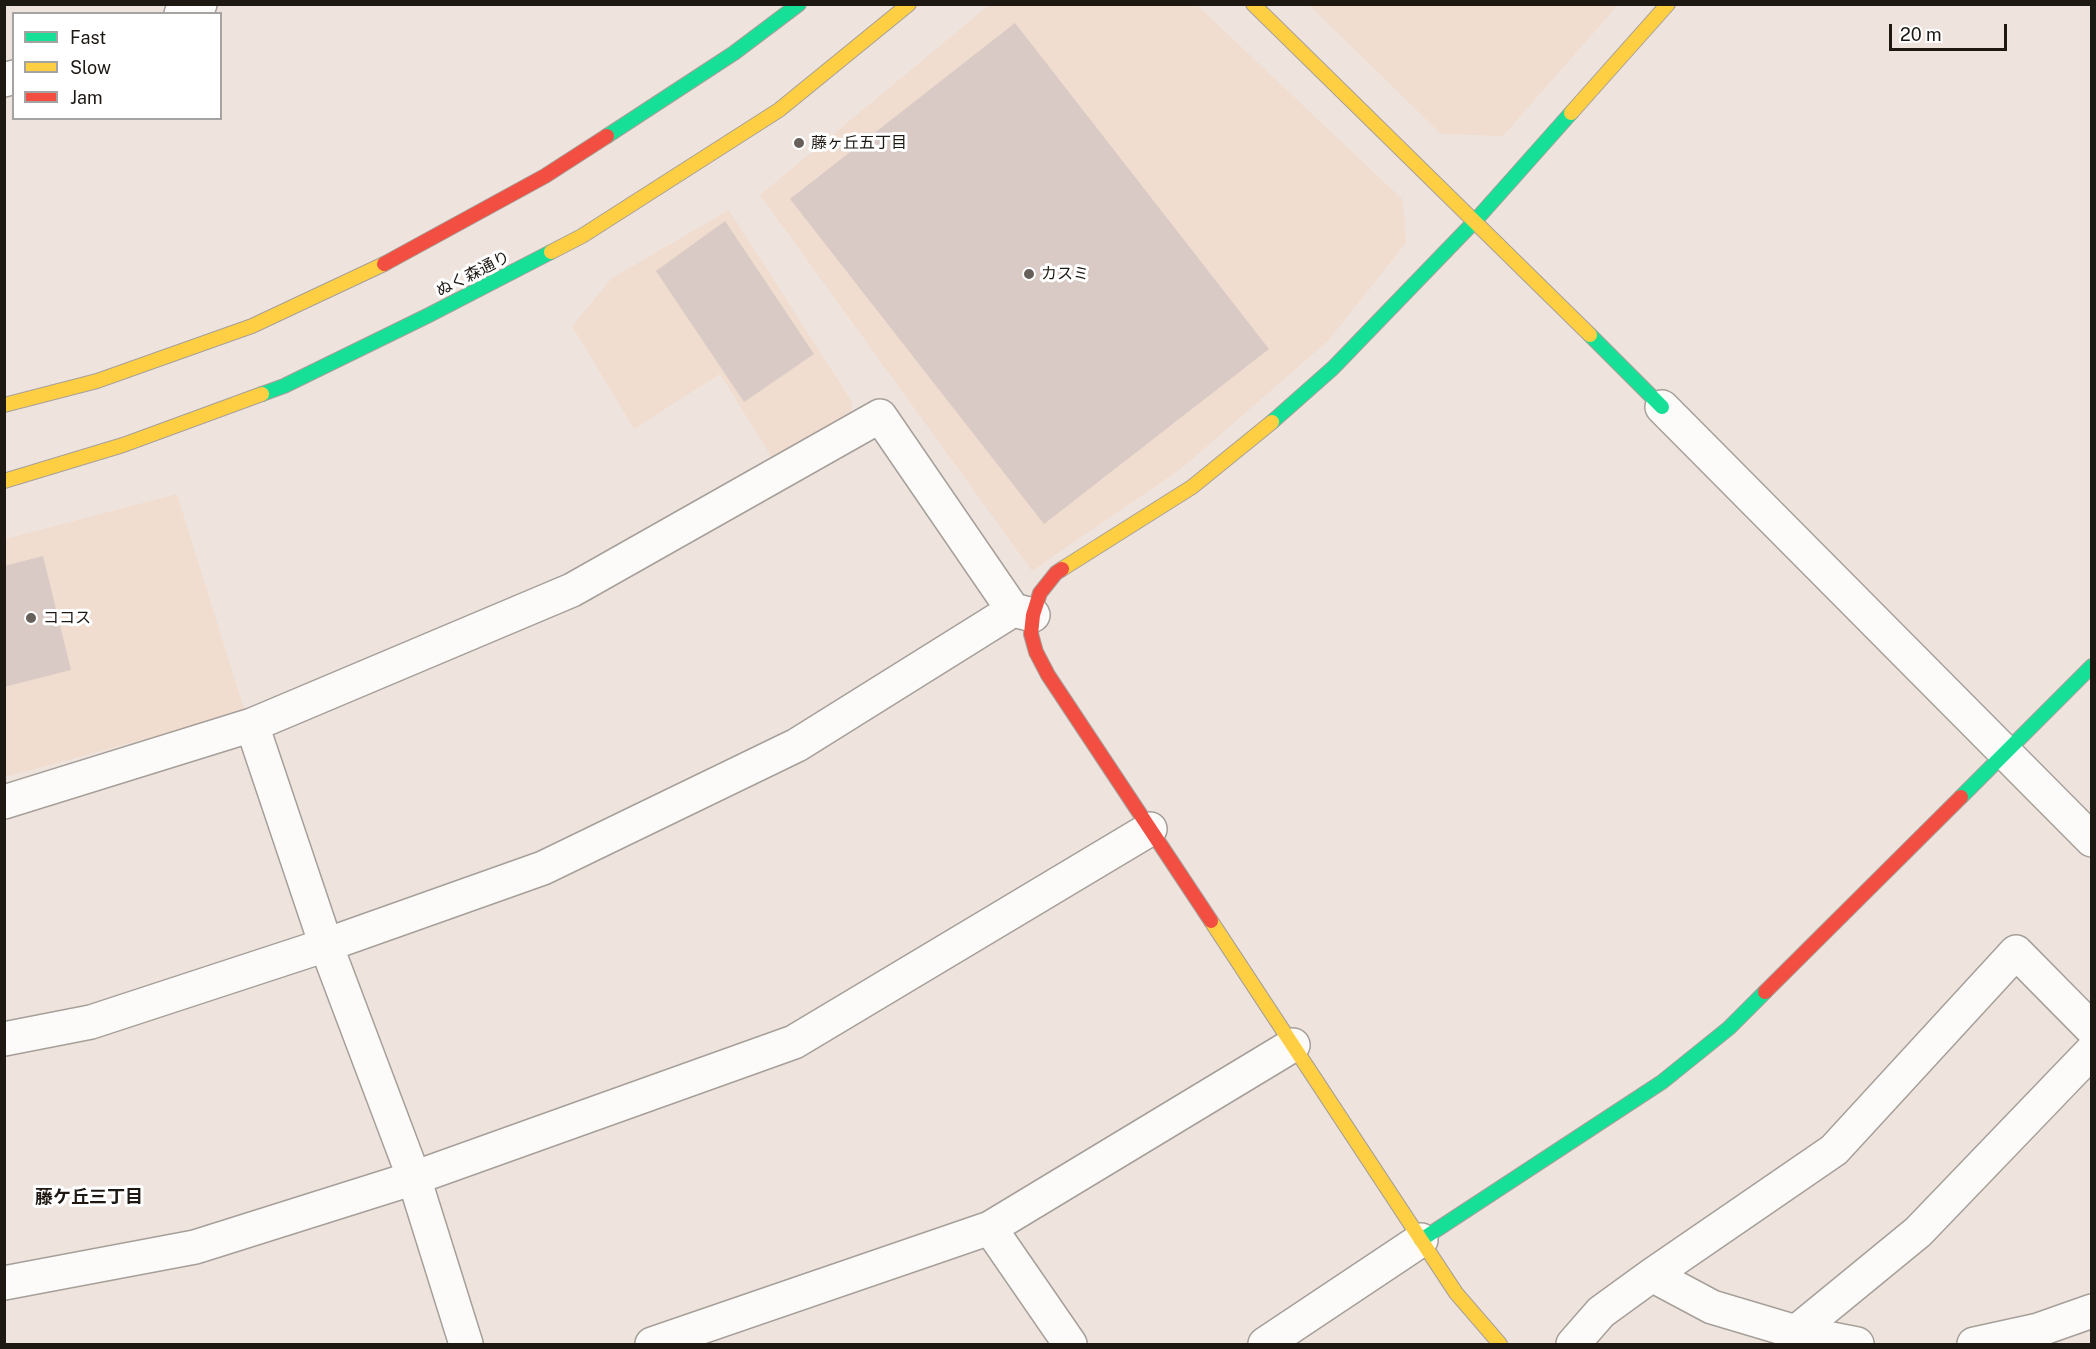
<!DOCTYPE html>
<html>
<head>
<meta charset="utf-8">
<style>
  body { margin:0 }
  #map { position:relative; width:2096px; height:1349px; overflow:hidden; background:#eee4dd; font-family:"Public Sans",sans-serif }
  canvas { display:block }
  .frame { position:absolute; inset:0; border:6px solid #1e1813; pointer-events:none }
  .legend { position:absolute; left:12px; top:12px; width:210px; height:108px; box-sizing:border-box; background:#fff; border:2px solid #a5a3a1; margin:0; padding:8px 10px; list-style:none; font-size:18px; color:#1e1813 }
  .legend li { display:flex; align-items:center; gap:12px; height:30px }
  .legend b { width:30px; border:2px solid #a5a3a1 }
  .scale { position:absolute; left:1889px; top:24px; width:118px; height:27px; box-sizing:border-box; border:3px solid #1e1813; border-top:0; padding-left:8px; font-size:18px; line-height:21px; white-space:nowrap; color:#1e1813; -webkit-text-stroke:4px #fff; paint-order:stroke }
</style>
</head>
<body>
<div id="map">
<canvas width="2096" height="1349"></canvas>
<div class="frame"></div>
<ul class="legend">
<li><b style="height:8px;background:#16e098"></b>Fast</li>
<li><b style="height:8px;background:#ffcf43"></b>Slow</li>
<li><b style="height:8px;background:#f24e42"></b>Jam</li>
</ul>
<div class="scale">20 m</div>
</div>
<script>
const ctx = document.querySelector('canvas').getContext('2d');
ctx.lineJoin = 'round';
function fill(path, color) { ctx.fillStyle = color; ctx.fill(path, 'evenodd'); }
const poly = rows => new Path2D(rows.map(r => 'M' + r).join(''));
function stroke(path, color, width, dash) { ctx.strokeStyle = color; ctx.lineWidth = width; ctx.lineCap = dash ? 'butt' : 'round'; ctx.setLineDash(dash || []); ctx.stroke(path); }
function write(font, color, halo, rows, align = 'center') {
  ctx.font = font + ' "Public Sans","Noto Sans JP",sans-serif'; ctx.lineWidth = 6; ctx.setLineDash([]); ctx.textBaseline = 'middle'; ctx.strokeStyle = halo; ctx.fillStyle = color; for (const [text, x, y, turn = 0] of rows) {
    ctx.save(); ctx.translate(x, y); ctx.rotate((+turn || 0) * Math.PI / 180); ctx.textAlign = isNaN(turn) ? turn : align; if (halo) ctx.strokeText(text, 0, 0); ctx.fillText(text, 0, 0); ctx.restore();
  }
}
const built = poly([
  [989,5,1197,5,1402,199,1405,219,1406,243,1328,341,1182,468,1032,571,760,195],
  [1309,5,1618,5,1503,136,1441,134],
  [729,210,852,402,851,412,772,458,720,374,634,429,572,326,612,278],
  [177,494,245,712,5,777,5,539]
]);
const building = poly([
  [1015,23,1269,349,1044,524,790,199],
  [725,221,814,354,744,402,656,271],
  [43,556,71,670,4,687,4,566]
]);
const street = poly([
  [181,14,200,4],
  [4,80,14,77],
  [1662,407,2092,840],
  [252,725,326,945,414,1178,466,1344],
  [4,802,252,725,572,590,880,416,1013,610],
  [4,1039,91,1022,326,945,543,868,797,745,1013,610,1033,615],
  [990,1228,1070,1344],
  [4,1283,195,1247,414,1178,794,1042,1150,829],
  [1796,1332,1918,1232,2092,1051],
  [652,1344,990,1228,1293,1045],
  [1265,1344,1421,1240],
  [1573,1344,1601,1312,1652,1275],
  [1857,1344,1796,1332,1712,1307,1652,1275,1834,1150,2016,952,2092,1029],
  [1974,1344,2038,1330,2092,1311]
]);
const fast = poly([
  [607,136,734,53,799,4],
  [1590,335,1662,407],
  [262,394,284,386,427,316,551,252],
  [1272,422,1333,368,1475,221,1571,113],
  [1961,797,2092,666],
  [1421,1240,1662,1082,1729,1028,1765,992]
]);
const slow = poly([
  [1253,4,1590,335],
  [1571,113,1668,4],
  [551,252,582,236,779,110,909,4],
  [4,405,97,381,252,326,384,264],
  [4,481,123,445,262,394],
  [1062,569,1192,487,1272,422],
  [1211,921,1456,1293,1500,1344]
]);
const jam = poly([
  [384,264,545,176,607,136],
  [1062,569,1056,573,1040,593,1033,615,1031,634,1036,652,1048,675,1211,921],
  [1765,992,1961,797]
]);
const markers = [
  [799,143,6,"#675f5a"],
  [1029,274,6,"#675f5a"],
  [31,618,6,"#675f5a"]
];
const poiNames = [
  ["藤ヶ丘五丁目",811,143],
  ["カスミ",1041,274],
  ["ココス",43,618]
];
const streetNames = [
  ["ぬく森通り",473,274,-27]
];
const neighbourhoodNames = [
  ["藤ケ丘三丁目",89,1197]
];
fill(built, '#f0ddd0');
fill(building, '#d9cac5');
stroke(street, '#a69f99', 36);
stroke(fast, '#a69f99', 16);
stroke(slow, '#a69f99', 16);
stroke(jam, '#a69f99', 16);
stroke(street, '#fcfbfa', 33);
stroke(fast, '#16e098', 14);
stroke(slow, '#ffcf43', 14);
stroke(jam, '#f24e42', 14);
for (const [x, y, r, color] of markers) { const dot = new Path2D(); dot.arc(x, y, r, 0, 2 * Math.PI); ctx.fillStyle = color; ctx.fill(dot); stroke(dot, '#fff', 2); }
write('16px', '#1e1813', '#fff', poiNames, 'left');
write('16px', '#1e1813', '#fff', streetNames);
write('bold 18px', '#1e1813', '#fff', neighbourhoodNames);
</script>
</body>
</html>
